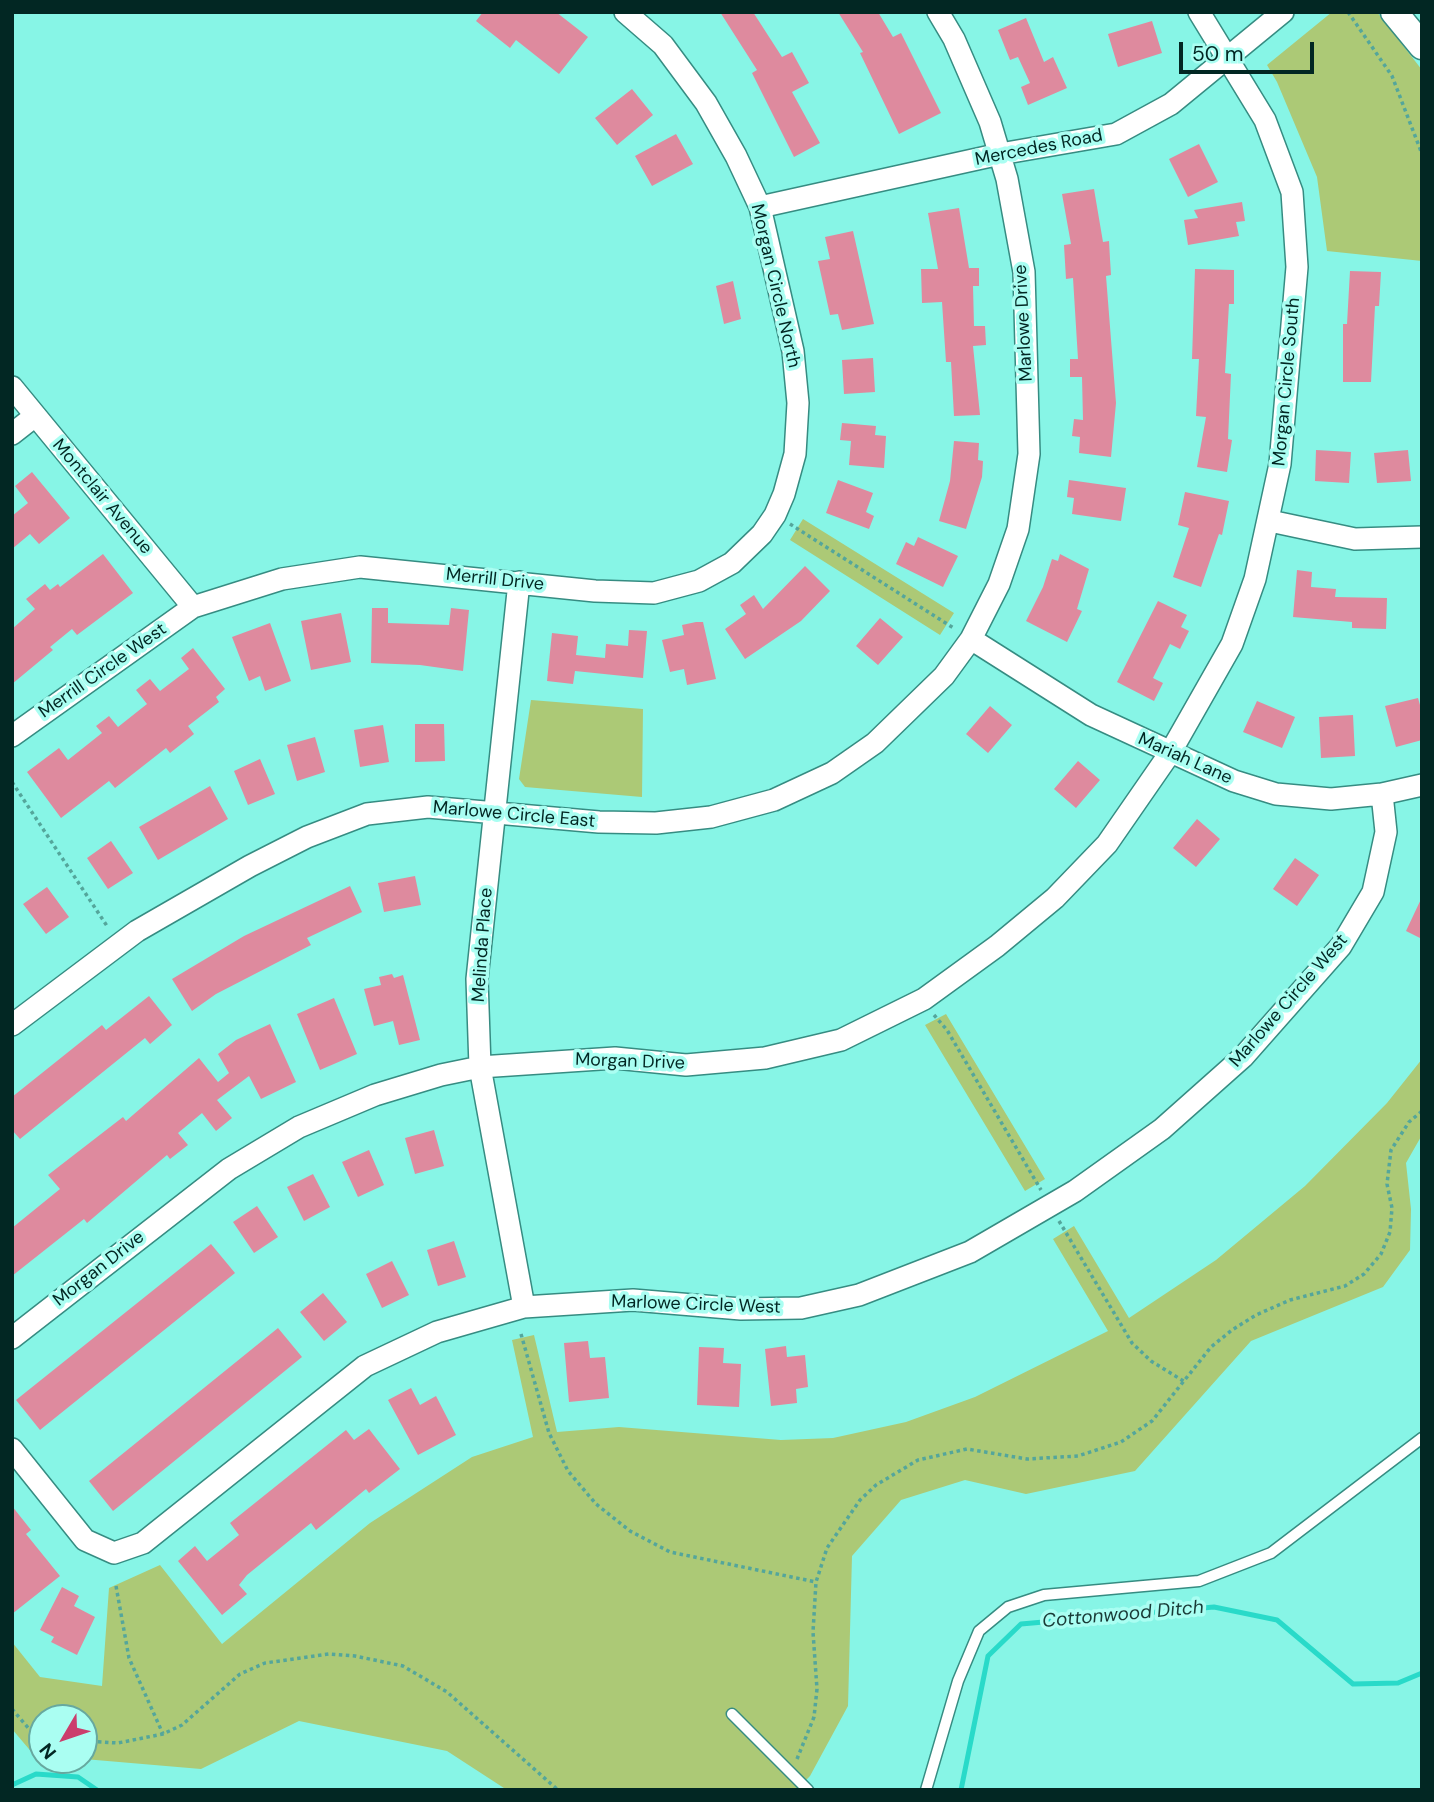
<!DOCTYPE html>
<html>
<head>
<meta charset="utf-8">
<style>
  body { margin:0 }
  #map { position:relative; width:1434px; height:1802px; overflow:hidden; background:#87f5e6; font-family:"DM Sans",sans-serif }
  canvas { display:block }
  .frame { position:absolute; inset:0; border:14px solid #022723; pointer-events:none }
  .north { position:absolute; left:28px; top:1704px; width:70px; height:70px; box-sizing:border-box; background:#aafef2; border:2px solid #67a89f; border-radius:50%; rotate:231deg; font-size:19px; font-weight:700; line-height:28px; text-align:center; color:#022723 }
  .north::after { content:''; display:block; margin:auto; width:24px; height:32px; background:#cb3e6c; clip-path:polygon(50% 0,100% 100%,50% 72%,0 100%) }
  .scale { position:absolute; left:1179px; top:42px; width:135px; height:32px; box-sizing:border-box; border:4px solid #022723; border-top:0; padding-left:9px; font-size:21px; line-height:24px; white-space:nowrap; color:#022723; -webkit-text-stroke:5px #aafef2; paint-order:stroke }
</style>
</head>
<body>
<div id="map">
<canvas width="1434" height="1802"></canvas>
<div class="frame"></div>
<div class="north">N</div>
<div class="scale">50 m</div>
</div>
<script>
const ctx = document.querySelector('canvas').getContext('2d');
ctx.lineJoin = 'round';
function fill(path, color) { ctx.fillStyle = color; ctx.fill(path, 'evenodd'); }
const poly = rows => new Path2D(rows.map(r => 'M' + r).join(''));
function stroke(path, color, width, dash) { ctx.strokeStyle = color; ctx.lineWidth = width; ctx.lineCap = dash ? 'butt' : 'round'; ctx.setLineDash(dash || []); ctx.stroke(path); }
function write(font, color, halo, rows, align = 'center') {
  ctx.font = font + ' "DM Sans",sans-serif'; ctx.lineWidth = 7; ctx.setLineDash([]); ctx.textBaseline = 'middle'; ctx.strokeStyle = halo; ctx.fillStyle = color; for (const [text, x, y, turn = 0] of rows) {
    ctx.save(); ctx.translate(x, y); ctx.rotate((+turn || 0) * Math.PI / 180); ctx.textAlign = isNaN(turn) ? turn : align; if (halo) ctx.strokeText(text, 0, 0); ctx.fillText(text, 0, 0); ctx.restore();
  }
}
const green = poly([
  [1332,12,1377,12,1422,70,1422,261,1327,251,1317,177,1277,82,1267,65],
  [803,519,954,613,940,635,790,540],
  [531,700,643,709,642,797,525,787,519,779],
  [946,1014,1045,1179,1025,1191,925,1025],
  [1422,1059,1422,1135,1406,1163,1411,1209,1410,1250,1383,1287,1251,1341,1135,1471,1026,1494,965,1480,901,1500,852,1556,848,1706,810,1776,796,1790,507,1790,447,1751,299,1721,201,1769,84,1759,84,1718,42,1718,42,1756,34,1755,12,1729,12,1642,40,1677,102,1686,109,1588,160,1565,222,1644,370,1523,472,1457,533,1437,512,1340,534,1335,557,1432,619,1427,781,1440,833,1438,906,1422,975,1397,1108,1331,1053,1239,1074,1226,1129,1318,1216,1260,1305,1186,1387,1103]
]);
const stream = poly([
  [12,1785,36,1774,78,1777,97,1790],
  [961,1790,988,1656,1021,1624,1214,1607,1277,1620,1353,1684,1398,1683,1422,1673]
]);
const building = poly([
  [483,12,556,12,588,37,559,74,516,40,510,48,476,21],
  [720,12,753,12,782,57,792,52,809,83,792,92,820,143,794,157,752,73,757,70],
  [838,12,878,12,893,37,901,33,941,113,899,134,860,53,863,52],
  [1026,18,1044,62,1053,57,1067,88,1028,105,1021,87,1030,83,1018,57,1010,60,998,30],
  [1152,21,1162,53,1118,67,1108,34],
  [632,89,653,115,617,145,595,118],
  [676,134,693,164,652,186,635,156],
  [1199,144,1218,182,1188,197,1169,159],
  [1094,189,1103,242,1109,241,1110,259,1111,275,1106,276,1116,403,1111,457,1079,453,1080,437,1072,436,1074,419,1083,420,1082,377,1070,377,1070,359,1078,359,1073,278,1066,279,1064,245,1071,244,1062,194],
  [1242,202,1245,221,1236,222,1239,236,1188,245,1184,220,1198,218,1194,210],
  [959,208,969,268,979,268,979,286,973,286,974,326,985,326,986,345,973,346,980,415,954,416,951,362,946,362,942,302,922,303,921,269,938,269,928,213],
  [853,231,874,324,842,330,838,314,830,315,818,261,830,259,825,237],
  [1195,269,1234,270,1234,304,1229,304,1225,373,1231,374,1228,439,1232,440,1227,472,1197,467,1206,417,1196,416,1199,359,1192,359],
  [1350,271,1381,272,1379,306,1375,306,1371,382,1343,382,1343,324,1347,324],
  [733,281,741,319,724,324,716,286],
  [873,358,875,392,844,394,842,360],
  [842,423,876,426,875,435,886,436,884,468,849,465,851,441,840,440],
  [954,441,979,443,978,460,983,461,982,477,966,529,939,521,950,481],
  [1316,450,1351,452,1349,483,1315,481],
  [1408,450,1411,481,1377,483,1374,453],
  [32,472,70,518,39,544,30,534,12,549,12,516,28,503,15,486],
  [838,480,873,493,866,512,874,516,869,529,826,513],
  [1069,480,1126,488,1121,521,1072,514,1074,498,1067,497],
  [1185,492,1229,501,1222,535,1219,534,1201,587,1173,577,1189,528,1178,525],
  [918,537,958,556,943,587,896,564,906,542,914,546],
  [103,554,133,593,77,635,72,629,50,647,53,650,12,684,12,629,35,609,26,599,45,584,50,590,58,584,60,587],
  [1060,554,1089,569,1077,609,1082,611,1067,642,1026,621,1043,587,1052,559,1058,561],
  [805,566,830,591,801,621,745,659,725,629,746,614,740,605,754,595,763,609],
  [1297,570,1312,572,1311,587,1336,589,1335,597,1387,598,1386,629,1352,628,1352,622,1293,617],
  [1158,601,1187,615,1181,627,1189,631,1180,649,1170,644,1153,678,1163,683,1154,701,1117,682],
  [372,608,388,608,388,623,449,625,451,608,469,610,463,671,420,665,371,663],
  [341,613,351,662,311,670,301,621],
  [880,618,903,637,878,665,856,646],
  [696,622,703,622,716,679,687,685,684,669,670,672,662,640,684,635,682,625],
  [270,623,291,681,265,691,260,676,249,681,232,637],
  [629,630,647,631,643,678,575,671,573,684,547,681,552,633,578,636,576,655,605,658,606,644,628,646],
  [193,648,225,689,216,697,219,702,188,726,194,734,170,753,166,748,115,788,109,781,61,818,27,772,59,748,68,760,102,733,96,726,109,716,118,727,147,704,136,690,150,679,160,691,189,669,181,658],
  [1418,698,1422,712,1422,740,1396,747,1385,706],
  [1257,701,1295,717,1282,748,1243,732],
  [990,706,1012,725,988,753,966,734],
  [1353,715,1355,756,1321,758,1319,717],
  [415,724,444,724,445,761,415,762],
  [383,725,389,762,360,767,354,730],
  [315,737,325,772,297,781,287,745],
  [260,759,275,794,248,805,234,771],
  [1078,761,1100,780,1076,808,1054,789],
  [210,786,228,819,158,860,139,827],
  [1197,819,1220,839,1196,867,1173,848],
  [111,841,133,873,108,889,87,858],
  [1295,858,1319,875,1297,906,1273,889],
  [415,876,421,905,384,912,378,883],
  [350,886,362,912,307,938,311,945,216,994,192,1011,172,979,244,936],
  [47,887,69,917,46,934,23,904],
  [1422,897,1422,939,1406,931],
  [392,974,394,978,403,975,420,1040,399,1045,393,1021,374,1026,364,989,381,985,379,977],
  [149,996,172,1025,150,1044,145,1038,20,1139,12,1130,12,1097,102,1025,106,1030],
  [334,998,357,1054,320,1070,297,1014],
  [270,1024,296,1082,261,1099,249,1076,217,1100,232,1118,216,1131,202,1113,178,1133,188,1145,170,1159,167,1155,87,1223,84,1219,12,1276,12,1228,60,1189,48,1175,123,1117,126,1121,199,1058,218,1082,229,1073,218,1054,236,1040],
  [434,1130,444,1166,415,1174,405,1138],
  [369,1150,384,1185,358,1197,342,1162],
  [313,1174,330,1207,304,1221,287,1187],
  [257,1206,278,1237,254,1253,233,1222],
  [454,1241,466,1277,438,1286,427,1250],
  [211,1244,235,1273,40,1430,16,1400],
  [392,1261,409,1295,382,1308,366,1274],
  [323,1293,347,1322,324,1341,300,1312],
  [278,1328,302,1357,113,1511,89,1481],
  [588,1341,590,1358,605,1357,609,1398,569,1402,564,1343],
  [786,1346,787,1357,805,1355,808,1387,796,1389,797,1403,771,1406,765,1349],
  [699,1347,724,1348,723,1363,741,1364,739,1407,697,1405],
  [411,1388,420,1405,436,1396,456,1435,418,1455,388,1400],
  [369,1429,400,1469,369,1493,366,1489,316,1530,311,1523,247,1575,239,1585,247,1594,222,1615,178,1561,195,1546,207,1561,239,1535,230,1523,346,1430,354,1440],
  [12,1506,31,1530,26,1534,60,1576,12,1614],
  [62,1587,79,1596,74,1606,95,1617,77,1655,51,1642,54,1637,40,1630]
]);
const path = poly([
  [1348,12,1392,76,1422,154],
  [790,524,955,629],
  [12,782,107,926],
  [934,1015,947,1030,1041,1190],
  [1059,1221,1132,1343,1151,1361,1185,1382],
  [521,1334,549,1433,568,1471,596,1504,630,1531,670,1552,816,1582],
  [116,1586,129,1658,163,1734],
  [12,1709,36,1737,42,1738],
  [84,1741,118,1743,163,1734,182,1725,240,1674,265,1663,329,1654,355,1656,403,1666,447,1692,558,1790],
  [797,1759,814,1717,817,1689,813,1632,816,1582,827,1548,860,1500,876,1485,918,1460,967,1449,1027,1459,1078,1456,1121,1442,1152,1421,1211,1347,1232,1330,1256,1315,1290,1300,1345,1286,1364,1274,1381,1254,1390,1232,1392,1208,1387,1184,1391,1150,1409,1122,1422,1111]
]);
const service = poly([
  [732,1714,808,1790],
  [926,1790,958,1681,979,1631,1008,1607,1044,1595,1199,1581,1271,1553,1422,1438]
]);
const minor = poly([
  [760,207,1000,154,1116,134,1171,104,1283,12],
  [12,387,193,607],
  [12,434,35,416],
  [1270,521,1355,539,1422,537],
  [519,582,477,979,480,1067,524,1307],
  [971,639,1091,715,1234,781,1276,794,1331,799,1382,794,1422,785],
  [12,736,193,607,282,579,360,567,595,591,654,593,699,581,732,563,762,534,775,515,784,494,795,454,798,403,793,351,760,207,736,156,706,103,663,45,625,12],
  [12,1025,137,931,250,866,307,837,367,814,428,807,599,822,656,823,711,817,774,800,832,773,875,743,944,676,971,639,999,584,1018,529,1029,454,1024,272,1007,179,990,122,954,39,938,12],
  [12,1338,229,1169,299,1127,375,1095,441,1075,480,1067,615,1058,686,1065,765,1058,841,1040,924,999,997,946,1055,898,1107,844,1170,753,1232,644,1255,579,1280,464,1297,267,1292,192,1265,120,1199,12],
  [12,1449,85,1540,114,1553,143,1543,365,1366,437,1332,524,1307,633,1300,741,1309,801,1308,859,1295,970,1252,1075,1191,1162,1129,1243,1057,1341,946,1373,892,1386,832,1382,794]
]);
const tertiary = poly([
  [1394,12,1422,46]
]);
const streetNames = [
  ["Mercedes Road",1039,148,-11],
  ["Morgan Circle North",775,286,77],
  ["Marlowe Drive",1024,323,-93],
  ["Morgan Circle South",1287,382,-85],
  ["Montclair Avenue",102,497,50],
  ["Merrill Drive",495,580,6],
  ["Merrill Circle West",103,671,-35],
  ["Mariah Lane",1185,759,24],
  ["Marlowe Circle East",514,815,5],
  ["Melinda Place",483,945,-86],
  ["Marlowe Circle West",1289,1001,-49],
  ["Morgan Drive",630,1062,2],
  ["Morgan Drive",99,1269,-38],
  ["Marlowe Circle West",696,1305,2]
];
const waterNames = [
  ["Cottonwood Ditch",1123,1615,-5]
];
fill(green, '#acc976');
stroke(stream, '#29dac9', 5);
fill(building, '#de8a9e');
stroke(service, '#368c82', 13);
stroke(minor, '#368c82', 24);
stroke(tertiary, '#368c82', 29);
stroke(path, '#54a69b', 3.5, [3.5, 3.5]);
stroke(service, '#fff', 10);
stroke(minor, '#fff', 21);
stroke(tertiary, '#fff', 26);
write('18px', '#022723', '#aafef2', streetNames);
write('italic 19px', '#193a36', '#aafef2', waterNames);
</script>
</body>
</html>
